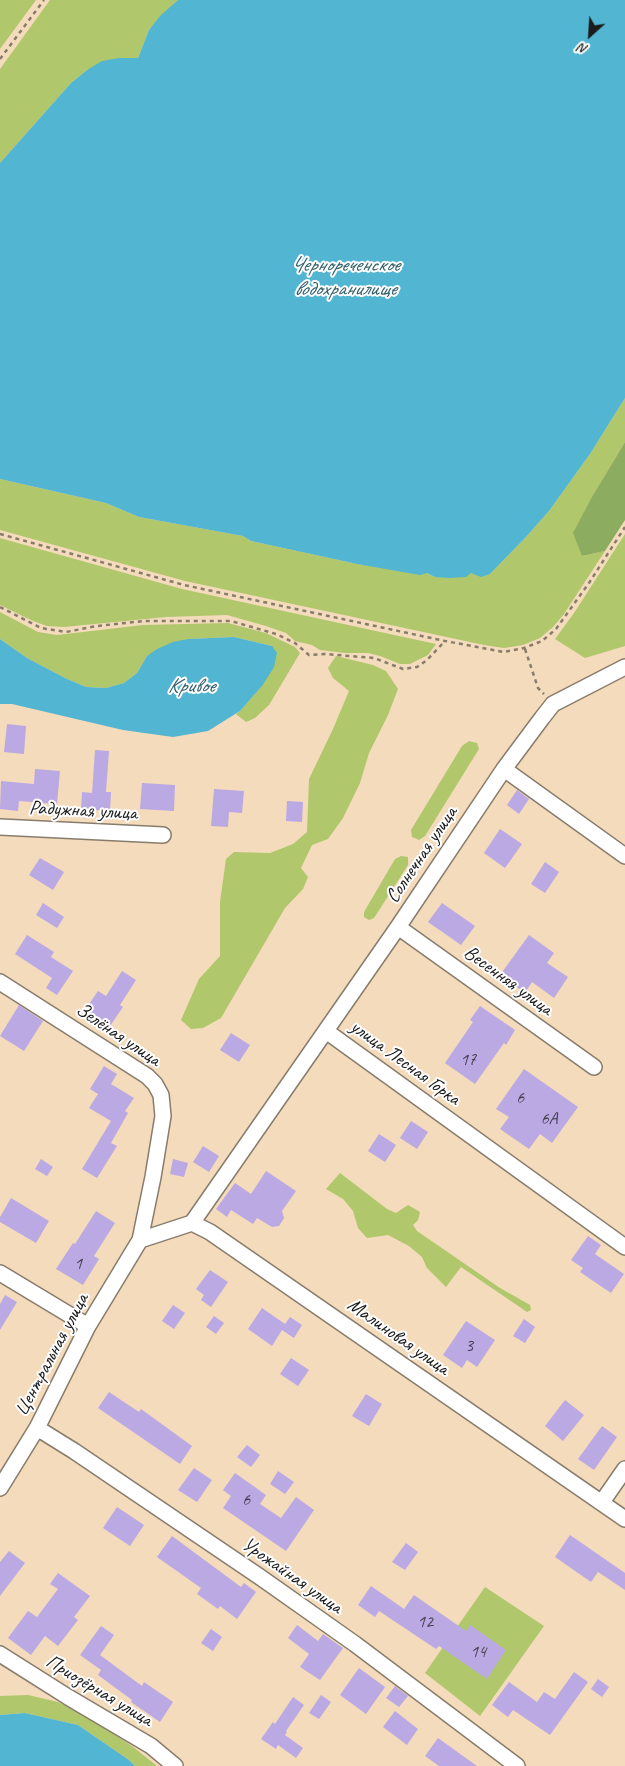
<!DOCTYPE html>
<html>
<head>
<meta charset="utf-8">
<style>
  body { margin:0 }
  #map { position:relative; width:625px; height:1766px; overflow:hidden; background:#f3dbbc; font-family:Caveat,sans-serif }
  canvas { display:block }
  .north { position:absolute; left:565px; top:10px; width:50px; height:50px; -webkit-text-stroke:4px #fff; paint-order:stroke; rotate:206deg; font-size:14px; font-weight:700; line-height:20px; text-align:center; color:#1c1c1c }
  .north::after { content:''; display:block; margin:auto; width:18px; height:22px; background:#1c1c1c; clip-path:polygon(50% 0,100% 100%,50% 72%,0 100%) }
</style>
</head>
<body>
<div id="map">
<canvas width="625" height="1766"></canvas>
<div class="north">N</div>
</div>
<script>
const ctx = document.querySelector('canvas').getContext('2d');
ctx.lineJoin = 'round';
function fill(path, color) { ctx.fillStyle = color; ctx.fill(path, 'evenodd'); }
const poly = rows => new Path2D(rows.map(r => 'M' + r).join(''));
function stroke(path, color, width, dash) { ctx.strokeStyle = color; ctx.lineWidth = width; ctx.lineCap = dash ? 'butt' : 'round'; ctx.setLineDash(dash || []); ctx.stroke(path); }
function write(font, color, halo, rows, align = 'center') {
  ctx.font = font + ' Caveat,sans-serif'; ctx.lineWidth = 4; ctx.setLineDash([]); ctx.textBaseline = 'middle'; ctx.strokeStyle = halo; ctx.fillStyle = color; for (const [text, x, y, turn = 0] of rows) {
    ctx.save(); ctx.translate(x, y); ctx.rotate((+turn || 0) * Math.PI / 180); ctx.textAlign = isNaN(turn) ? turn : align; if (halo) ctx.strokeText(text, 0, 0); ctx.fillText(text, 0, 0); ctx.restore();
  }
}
const green = poly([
  [0,0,36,0,0,49],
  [50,0,178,0,149,30,138,58,119,58,87,70,71,83,0,163,0,69],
  [625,398,625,442,593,495,582,556,605,551,564,614,553,627,540,638,523,645,504,648,484,645,185,581,0,530,0,479,106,503,139,517,243,536,251,541,357,564,427,573,435,577,471,573,490,574,525,538,549,511,590,454],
  [625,534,625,646,585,658,555,639,574,613],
  [0,538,182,589,436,644,428,655,410,664,400,664,380,656,368,653,345,653,320,650,312,645,295,641,286,633,266,626,227,615,166,617,64,627,47,626,33,621,0,605],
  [0,612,38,632,57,635,143,625,228,623,266,633,295,647,300,653,269,705,255,718,246,722,236,714,240,711,262,686,272,646,234,637,188,639,147,656,137,673,124,683,106,688,86,687,65,678,27,658,0,639],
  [336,656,373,665,386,671,398,689,388,715,369,753,360,783,343,818,328,839,312,845,301,868,308,877,303,889,285,908,221,1018,203,1028,191,1029,181,1020,199,979,220,956,220,902,226,859,234,852,270,853,293,844,307,832,309,779,333,729,349,691,333,678,328,668],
  [469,741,477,743,479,749,425,836,419,840,412,837,411,830,462,746],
  [401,856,408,857,408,865,374,918,369,920,364,917,364,912,395,859],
  [340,1173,387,1209,396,1213,408,1205,420,1212,418,1220,413,1225,417,1231,500,1288,530,1305,531,1310,527,1312,461,1267,446,1287,427,1268,422,1257,409,1246,388,1235,367,1238,358,1228,353,1211,343,1199,326,1189],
  [485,1587,544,1626,480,1716,425,1673],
  [28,1695,58,1702,86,1716,132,1746,157,1766,135,1766,129,1760,78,1725,25,1713,0,1715,0,1696]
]);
const forest = poly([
  [625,442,625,520,605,551,582,556,573,533,593,495]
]);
const water = poly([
  [178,0,625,0,625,398,590,454,549,511,525,538,490,574,481,577,471,573,466,577,449,578,435,577,427,573,420,575,357,564,251,541,243,536,139,517,106,503,0,479,0,163,71,83,87,70,102,61,119,58,138,58,149,30,160,16],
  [234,637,272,646,277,653,274,667,262,686,240,711,208,731,173,737,123,730,12,704,0,704,0,639,27,658,65,678,86,687,106,688,124,683,137,673,147,656,157,649,173,642,188,639],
  [25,1713,78,1725,129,1760,135,1766,0,1766,0,1715]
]);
const building = poly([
  [7,724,26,726,24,754,4,752],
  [95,750,109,751,106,792,111,792,110,811,81,809,82,792,92,793],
  [35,769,60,771,57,804,19,801,18,811,0,809,1,781,34,784],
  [142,783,175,785,174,811,140,809],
  [214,789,244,791,242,813,229,812,228,827,211,826],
  [517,790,529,799,519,814,507,805],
  [287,801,303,802,302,822,286,821],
  [500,829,522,844,505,868,484,853],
  [40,858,64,872,53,890,29,875],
  [545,862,559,872,545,893,531,884],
  [43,903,64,917,57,928,36,915],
  [442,903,475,926,461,945,428,922],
  [27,935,54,952,51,957,73,971,57,995,46,988,52,978,15,954],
  [529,935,554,953,547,963,568,977,554,998,532,982,525,993,500,975],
  [122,971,136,980,120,1005,123,1007,110,1026,85,1010,98,991,106,996],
  [19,1005,43,1021,24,1051,0,1036],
  [480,1006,515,1030,506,1045,504,1043,475,1084,445,1063,473,1022,470,1020],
  [231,1033,250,1045,239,1062,220,1050],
  [104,1066,117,1074,111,1084,134,1098,125,1111,128,1113,111,1143,117,1146,97,1178,82,1169,111,1121,89,1108,98,1094,90,1089],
  [524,1069,578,1107,552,1143,540,1134,529,1149,500,1129,509,1117,496,1109],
  [411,1121,428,1132,417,1149,400,1138],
  [379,1134,396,1145,385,1162,368,1151],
  [203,1146,219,1156,209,1172,193,1162],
  [41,1159,53,1167,47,1176,35,1169],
  [173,1159,188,1163,184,1177,170,1174],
  [266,1171,296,1191,282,1211,284,1218,279,1226,272,1227,257,1218,253,1224,231,1210,227,1217,216,1209,235,1183,251,1194],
  [11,1198,49,1221,36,1243,0,1222,0,1217],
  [96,1211,115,1223,94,1256,99,1259,83,1285,56,1269,73,1243,75,1244],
  [588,1236,601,1245,595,1254,624,1274,611,1293,580,1272,583,1268,571,1260],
  [210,1270,228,1282,211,1307,201,1300,204,1295,196,1289],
  [5,1295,17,1302,0,1330,0,1304],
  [173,1305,185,1313,174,1329,162,1321],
  [262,1308,285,1324,290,1317,302,1325,294,1338,282,1330,272,1346,248,1329],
  [214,1316,224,1323,216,1334,206,1327],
  [524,1319,535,1327,525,1343,513,1336],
  [466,1321,495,1340,477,1367,467,1360,462,1368,443,1355],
  [291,1358,309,1370,298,1386,280,1374],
  [109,1392,139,1412,141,1409,192,1446,180,1464,98,1408],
  [366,1394,382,1404,369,1426,352,1416],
  [565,1400,584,1415,563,1441,545,1426],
  [602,1426,617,1437,594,1470,578,1459],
  [247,1445,260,1455,251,1467,237,1457],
  [194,1468,212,1480,197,1502,178,1490],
  [278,1471,294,1482,285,1494,270,1484],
  [235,1473,266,1495,260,1504,281,1518,296,1497,314,1510,286,1551,223,1508,231,1496,223,1490],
  [117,1507,144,1525,130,1546,103,1528],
  [570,1535,625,1573,625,1590,598,1572,591,1582,555,1557],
  [172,1536,241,1587,244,1583,256,1592,237,1619,220,1606,218,1609,197,1594,201,1588,157,1557],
  [406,1543,418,1552,405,1570,392,1562],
  [9,1551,25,1563,0,1596,0,1562],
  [58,1573,90,1596,74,1617,78,1620,58,1646,45,1636,31,1655,8,1638,28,1611,37,1617,58,1589,50,1584],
  [371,1586,404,1609,414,1595,466,1631,470,1625,506,1650,487,1679,439,1646,436,1649,379,1611,375,1617,358,1605],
  [297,1625,318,1641,323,1634,343,1648,320,1680,300,1667,309,1654,288,1638],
  [101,1626,114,1635,100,1655,142,1686,144,1682,173,1702,160,1722,131,1702,132,1700,98,1675,101,1670,80,1655],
  [211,1629,222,1637,213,1651,201,1643],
  [359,1668,385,1687,366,1714,340,1695],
  [574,1672,588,1682,550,1735,513,1710,508,1717,492,1705,509,1682,537,1702,544,1692,555,1699],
  [598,1679,609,1687,602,1697,591,1689],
  [395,1686,408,1696,399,1707,386,1698],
  [321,1695,331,1702,319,1719,309,1713],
  [293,1697,304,1705,286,1731,287,1732,285,1735,303,1748,296,1758,278,1745,276,1749,261,1739,273,1722,275,1724],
  [395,1711,418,1729,407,1745,383,1727],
  [438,1738,477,1766,439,1766,425,1756]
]);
const path = poly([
  [0,59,44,0],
  [0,534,184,585,445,641,504,652,524,648,542,641,556,629,589,583,625,527],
  [0,607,41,628,66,632,97,626,144,621,231,621,276,634,295,643,309,655,325,654,374,658,403,669,417,667,427,660,445,641],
  [525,649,538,688,544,694]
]);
const minor = poly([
  [504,769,625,856],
  [0,827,163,835],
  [398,927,594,1067],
  [0,982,147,1076,155,1084,161,1095,163,1116,153,1177,140,1240,88,1326,37,1428,0,1488],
  [326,1031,625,1247],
  [192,1223,398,927,504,769,542,718,553,704,625,667],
  [140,1240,192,1223,210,1232,625,1519],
  [0,1273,88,1326],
  [37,1428,74,1451,260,1577,355,1644,517,1766],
  [602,1502,625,1469],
  [0,1654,68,1697,151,1746,175,1766]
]);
const numberNames = [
  ["17",468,1060],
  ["6",520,1098],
  ["6А",549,1119],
  ["1",78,1264],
  ["3",469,1346],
  ["6",246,1500],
  ["12",425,1622],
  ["14",478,1652]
];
const streetNames = [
  ["Радужная улица",83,811,3],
  ["Солнечная улица",422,855,-56],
  ["Весенняя улица",508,981,36],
  ["Зелёная улица",118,1035,34],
  ["улица Лесная Горка",405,1063,36],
  ["Малиновая улица",398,1337,35],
  ["Центральная улица",52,1355,-62],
  ["Урожайная улица",292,1576,35],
  ["Приозёрная улица",99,1691,31]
];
const waterNames = [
  ["Чернореченское",345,265],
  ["водохранилище",345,289],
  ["Кривое",191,686]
];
fill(green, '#b0c76b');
fill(forest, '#8cac5f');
fill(water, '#52b5d1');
fill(building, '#bba9e3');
stroke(minor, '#887c6c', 18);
stroke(path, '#887c6c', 2.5, [4, 4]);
stroke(minor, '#fff', 15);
write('18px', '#443f4e', null, numberNames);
write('20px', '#1c1c1c', '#fff', streetNames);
write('italic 21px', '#34616d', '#fff', waterNames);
</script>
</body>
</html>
